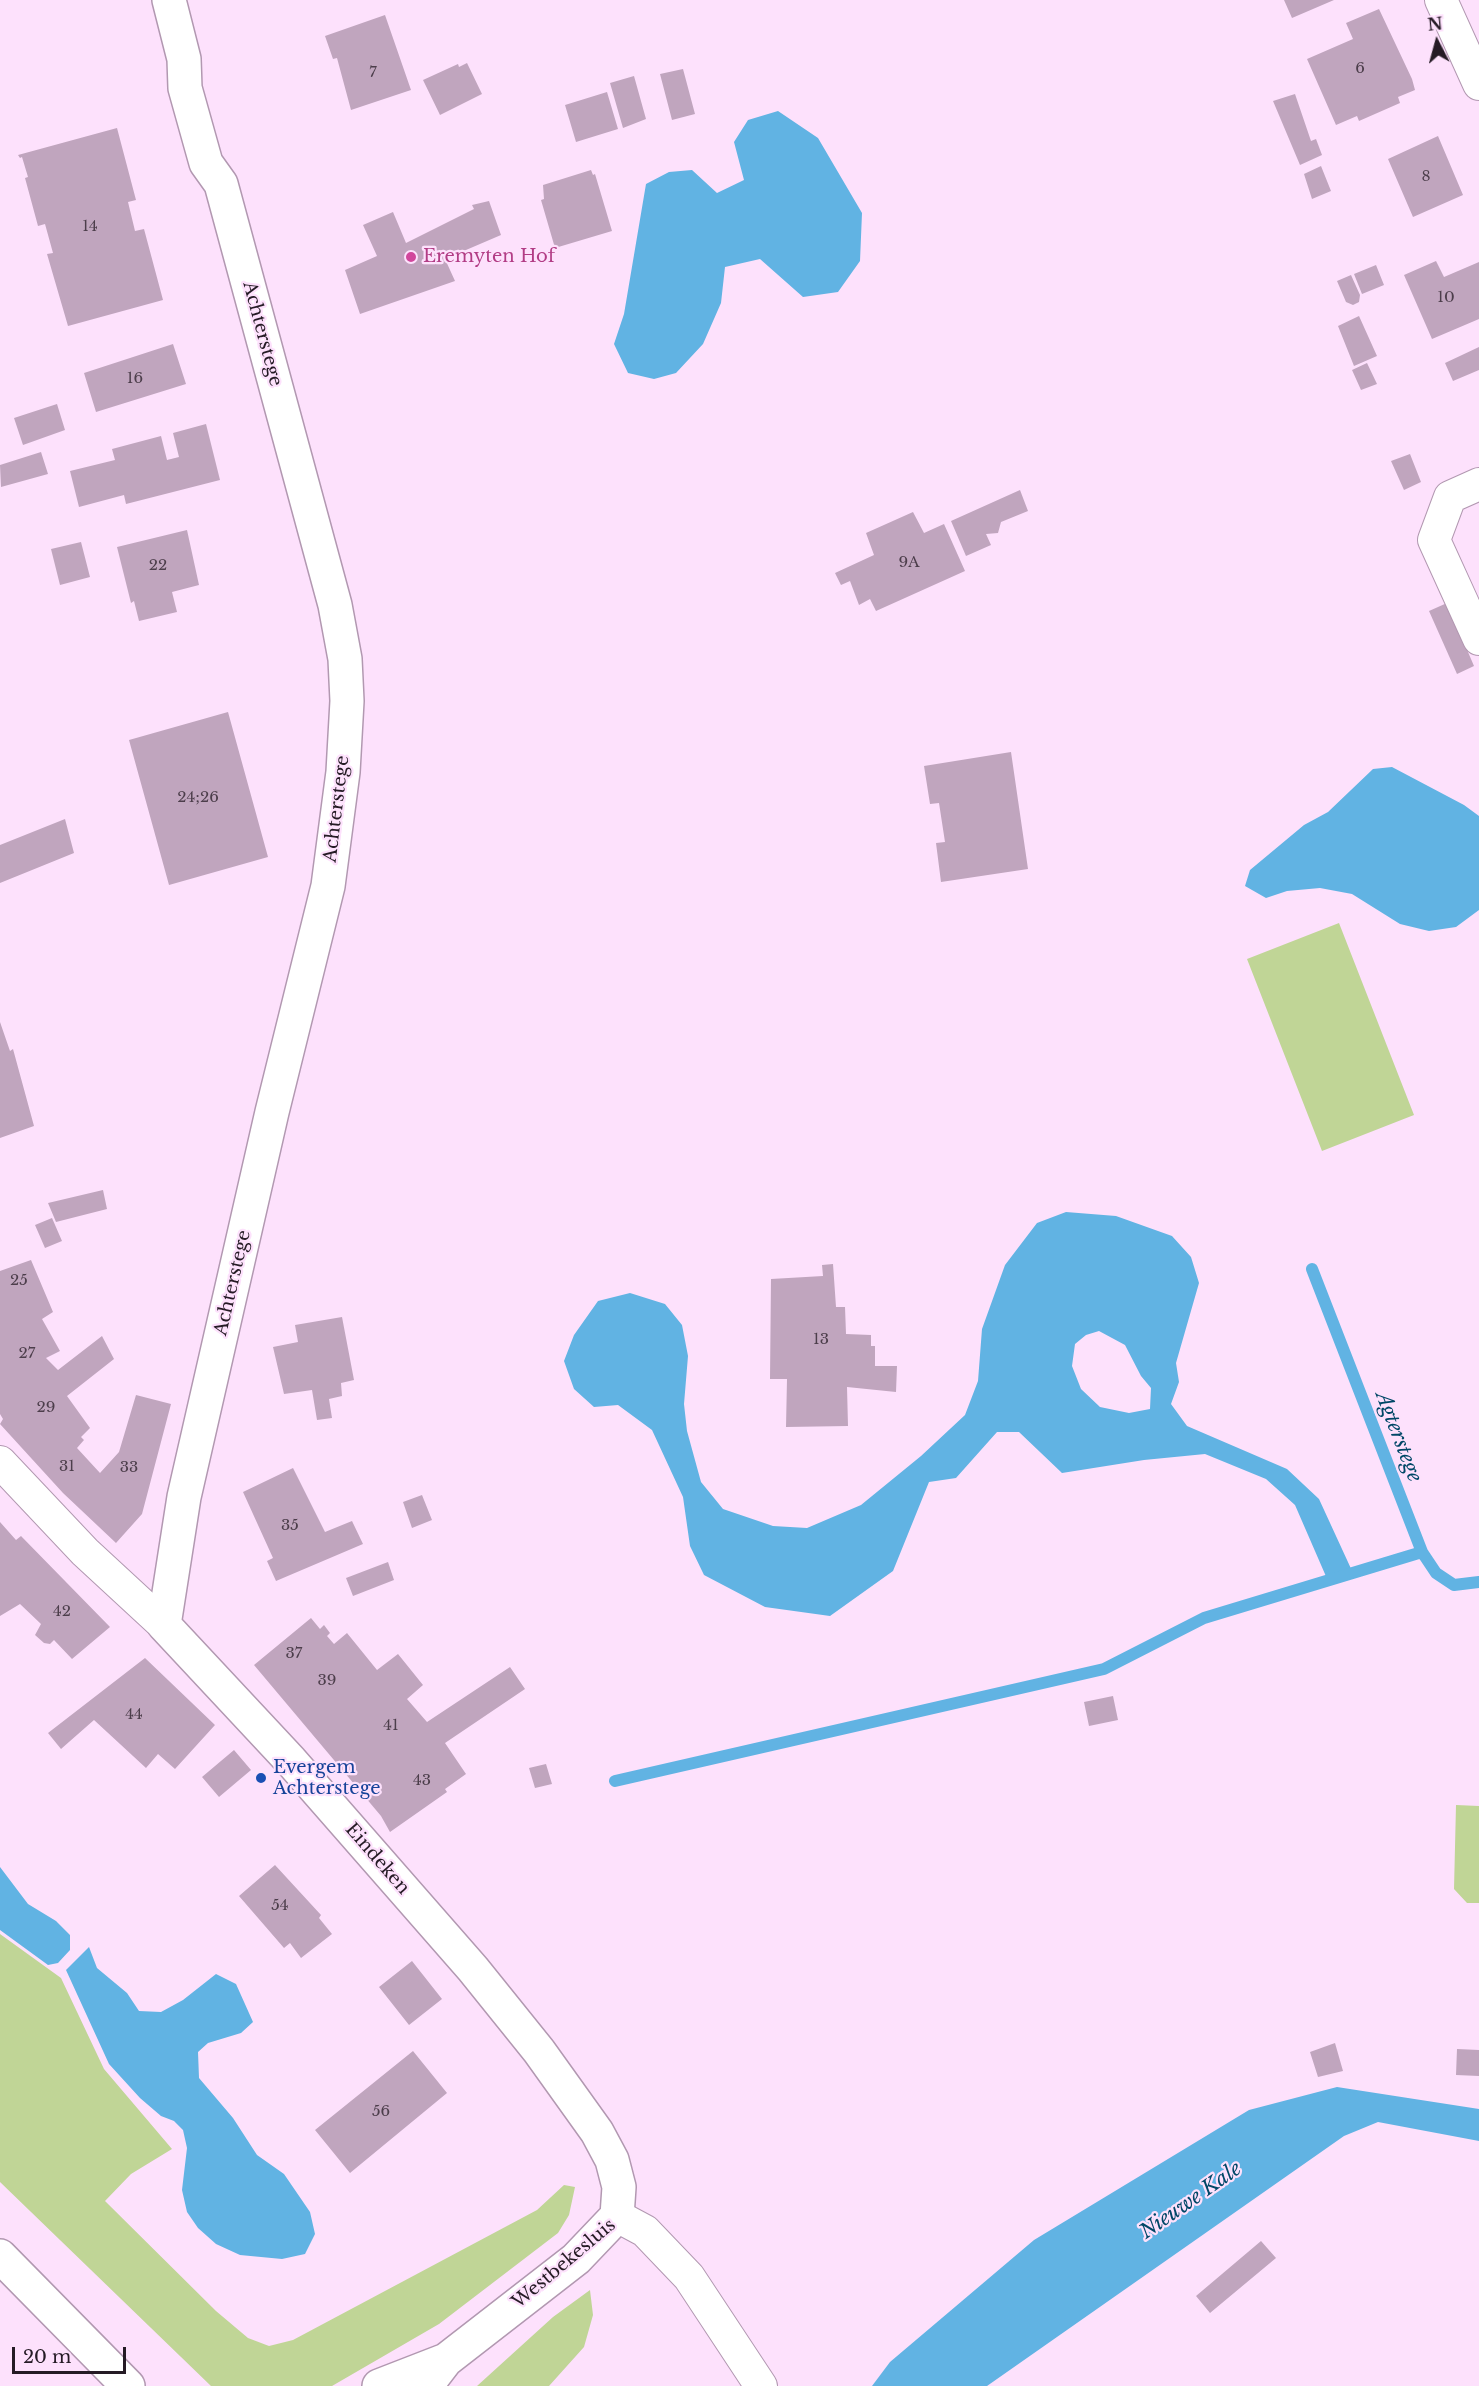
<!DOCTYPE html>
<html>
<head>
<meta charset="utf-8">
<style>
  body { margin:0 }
  #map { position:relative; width:1479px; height:2386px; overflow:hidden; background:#fde1fc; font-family:"Libre Baskerville",serif }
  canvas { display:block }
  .north { position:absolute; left:1407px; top:12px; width:60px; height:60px; -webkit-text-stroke:4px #fde1fc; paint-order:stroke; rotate:354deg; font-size:16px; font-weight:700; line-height:24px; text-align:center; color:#251b25 }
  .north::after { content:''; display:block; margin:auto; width:21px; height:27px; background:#251b25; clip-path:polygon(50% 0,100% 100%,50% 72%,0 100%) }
  .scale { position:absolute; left:12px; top:2347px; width:114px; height:27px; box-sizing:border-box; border:3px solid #251b25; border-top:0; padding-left:8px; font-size:18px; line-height:21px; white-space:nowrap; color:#251b25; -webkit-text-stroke:4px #fde1fc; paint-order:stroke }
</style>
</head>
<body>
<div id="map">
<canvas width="1479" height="2386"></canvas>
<div class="north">N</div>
<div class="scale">20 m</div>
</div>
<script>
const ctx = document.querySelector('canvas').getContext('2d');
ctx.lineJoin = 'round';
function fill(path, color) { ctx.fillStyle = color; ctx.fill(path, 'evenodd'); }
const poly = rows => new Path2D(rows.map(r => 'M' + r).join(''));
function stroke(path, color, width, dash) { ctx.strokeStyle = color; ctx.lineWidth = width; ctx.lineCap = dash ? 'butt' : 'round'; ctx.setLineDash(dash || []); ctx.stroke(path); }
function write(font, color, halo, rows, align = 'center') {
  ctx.font = font + ' "Libre Baskerville",serif'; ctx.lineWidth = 4.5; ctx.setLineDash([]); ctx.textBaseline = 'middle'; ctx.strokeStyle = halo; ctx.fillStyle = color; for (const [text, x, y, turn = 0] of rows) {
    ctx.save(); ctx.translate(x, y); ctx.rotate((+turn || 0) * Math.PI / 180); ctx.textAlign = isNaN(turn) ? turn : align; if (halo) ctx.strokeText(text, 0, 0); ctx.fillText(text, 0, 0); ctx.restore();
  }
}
const green = poly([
  [1339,923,1414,1115,1322,1151,1247,959],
  [1456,1805,1479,1806,1479,1903,1467,1903,1454,1889],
  [0,1934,61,1978,104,2069,172,2149,131,2174,105,2201,216,2311,248,2338,269,2346,293,2340,537,2210,564,2185,575,2187,569,2215,558,2233,439,2324,332,2386,211,2386,0,2182],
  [590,2290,593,2315,584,2347,549,2386,477,2386,553,2317]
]);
const water = poly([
  [778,111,818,138,862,213,860,261,838,292,803,297,760,259,725,267,721,303,703,344,676,373,654,379,628,373,614,344,624,314,646,184,669,172,692,170,717,193,744,180,734,142,748,120],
  [1392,767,1464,805,1479,816,1479,910,1456,927,1429,931,1400,924,1352,894,1320,888,1287,891,1266,898,1245,886,1250,870,1304,825,1328,812,1373,769],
  [1066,1212,1116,1216,1172,1236,1191,1257,1199,1283,1176,1363,1179,1382,1171,1404,1187,1426,1287,1469,1319,1499,1353,1573,1328,1581,1295,1505,1266,1479,1205,1454,1144,1460,1062,1473,1019,1432,997,1432,956,1478,929,1482,893,1571,830,1616,765,1607,704,1575,690,1546,683,1497,652,1430,618,1405,594,1407,574,1389,564,1361,574,1335,598,1301,630,1293,665,1304,682,1325,688,1356,684,1404,687,1431,701,1482,723,1509,773,1526,807,1528,861,1505,921,1456,965,1415,978,1381,982,1329,1005,1265,1037,1223],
  [1099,1331,1125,1345,1141,1376,1151,1388,1150,1409,1129,1413,1100,1407,1081,1389,1072,1366,1075,1344,1086,1335],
  [0,1867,28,1904,56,1921,70,1935,70,1950,58,1963,48,1965,0,1930],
  [89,1947,97,1968,127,1993,139,2011,161,2012,183,2000,216,1974,236,1984,253,2022,241,2033,208,2043,198,2052,199,2078,233,2118,257,2155,284,2174,310,2212,315,2234,305,2254,282,2259,240,2255,216,2244,198,2228,187,2212,182,2190,187,2148,183,2130,174,2121,161,2116,140,2098,109,2064,66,1970],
  [1337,2087,1479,2109,1479,2141,1378,2122,1344,2136,987,2386,872,2386,890,2362,1034,2240,1249,2110]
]);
const stream = poly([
  [1312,1269,1422,1552,1436,1573,1454,1585,1479,1582],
  [615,1781,1104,1669,1204,1618,1422,1552]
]);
const building = poly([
  [1284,0,1334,0,1292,18],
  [1379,9,1412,79,1415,90,1398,97,1400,103,1359,121,1357,116,1336,125,1307,59,1353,39,1346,23],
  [385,15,411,90,351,110,337,58,333,59,325,36],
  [467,63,482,94,440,115,423,80,458,64,459,67],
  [683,69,695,114,672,120,660,74],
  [634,76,646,119,623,128,610,83],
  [607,92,618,129,576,142,565,105],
  [1295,94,1311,141,1316,139,1322,155,1300,165,1273,101],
  [117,128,136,200,128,202,135,231,144,229,163,300,68,326,47,254,53,253,45,224,38,226,25,178,28,177,22,157,20,158,18,155],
  [1438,136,1463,195,1413,217,1388,159],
  [1321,166,1331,191,1312,199,1304,174],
  [591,170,593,175,595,174,612,231,555,248,541,200,544,199,543,185],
  [489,201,501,235,445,259,455,281,360,314,345,270,377,256,363,225,393,212,406,243,474,209,472,205],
  [1436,261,1444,277,1479,262,1479,319,1432,339,1404,275],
  [1376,265,1384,285,1362,294,1354,274],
  [1351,275,1360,295,1359,302,1353,305,1346,302,1337,281],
  [1359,316,1377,356,1354,366,1338,326],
  [173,344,186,384,96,412,84,373],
  [1479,347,1479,370,1453,381,1445,363],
  [1367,363,1377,384,1361,390,1352,370],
  [57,404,65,430,23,445,14,418],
  [206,424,220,480,126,504,124,495,79,507,70,471,115,460,112,449,161,436,167,460,179,457,173,433],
  [41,452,48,474,1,487,0,465],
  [1410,454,1421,482,1404,490,1391,461],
  [1020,490,1028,511,1001,522,998,533,986,534,991,545,966,556,951,521],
  [913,512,924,533,944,524,965,571,876,611,870,599,859,605,850,581,841,585,835,573,874,555,866,533],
  [187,530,199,585,172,592,177,612,139,621,134,601,131,603,117,547],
  [81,542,90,577,60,585,51,549],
  [1447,603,1474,666,1457,674,1429,611],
  [228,712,268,857,169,885,129,740],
  [1011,752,1028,869,941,882,936,843,945,842,939,803,930,804,924,766],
  [65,819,74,853,0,883,0,845],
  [0,1022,10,1051,13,1049,34,1126,0,1138],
  [103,1190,107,1209,56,1222,48,1203],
  [52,1218,62,1241,45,1248,35,1225],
  [31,1260,53,1312,42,1319,60,1351,46,1358,58,1370,102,1336,114,1359,67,1396,90,1428,81,1437,84,1440,77,1448,100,1473,119,1452,136,1395,171,1404,142,1514,116,1543,63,1493,0,1424,3,1419,0,1414,0,1271],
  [833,1264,836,1307,845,1307,846,1334,871,1335,871,1346,875,1346,875,1366,897,1366,896,1392,847,1387,848,1426,786,1427,787,1379,770,1379,771,1279,823,1276,822,1265],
  [342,1317,354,1380,341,1383,342,1396,329,1399,332,1418,317,1420,312,1390,284,1394,273,1347,298,1342,295,1325],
  [293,1468,325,1532,352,1521,363,1544,276,1581,267,1561,273,1558,243,1492],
  [422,1495,432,1520,412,1528,403,1502],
  [0,1522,16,1540,21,1536,110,1627,72,1659,54,1640,50,1644,44,1643,35,1635,41,1624,20,1604,0,1616],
  [388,1562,394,1580,353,1596,346,1578],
  [311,1618,320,1629,324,1625,330,1633,327,1636,334,1644,347,1633,377,1670,398,1654,423,1685,407,1699,427,1722,510,1667,525,1689,445,1743,466,1774,445,1789,447,1792,390,1832,381,1816,254,1665],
  [145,1658,215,1725,175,1769,158,1754,146,1768,94,1720,61,1749,48,1733],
  [1113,1696,1118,1720,1089,1726,1084,1702],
  [234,1750,251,1770,219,1797,202,1777],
  [546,1764,552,1784,535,1788,529,1768],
  [275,1865,321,1915,319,1918,332,1934,301,1958,290,1943,284,1948,239,1896],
  [412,1961,442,1999,409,2025,379,1987],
  [1335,2043,1343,2071,1318,2077,1310,2052],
  [1457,2049,1479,2050,1479,2076,1456,2075],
  [413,2051,447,2093,350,2173,315,2130],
  [1261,2241,1276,2258,1210,2313,1196,2296]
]);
const minor = poly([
  [1441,0,1479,84],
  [1479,484,1450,497,1434,540,1479,639],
  [0,1462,85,1552,164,1625],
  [617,2216,645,2231,689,2277,761,2386]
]);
const tertiary = poly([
  [169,0,184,59,185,88,206,163,221,184,335,605,345,659,347,701,343,772,328,886,272,1112,184,1497,164,1625,291,1761,473,1969,539,2051,597,2132,612,2160,619,2187,617,2216,576,2259,446,2360,426,2386],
  [379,2386,446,2360]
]);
const secondary = poly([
  [0,2256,128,2386]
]);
const markers = [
  [411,257,6,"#d1479c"],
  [261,1778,6,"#1a4fb4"]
];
const numberNames = [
  ["6",1360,69],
  ["7",373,73],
  ["8",1426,177],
  ["14",90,227],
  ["10",1446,298],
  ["16",135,379],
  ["9A",909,563],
  ["22",158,566],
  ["24;26",198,798],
  ["25",19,1281],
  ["13",821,1340],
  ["27",27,1354],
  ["29",46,1408],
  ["31",67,1467],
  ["33",129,1468],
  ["35",290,1526],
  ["42",62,1612],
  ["37",294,1654],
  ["39",327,1681],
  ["44",134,1715],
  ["41",391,1726],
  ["43",422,1781],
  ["54",280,1906],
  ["56",381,2112]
];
const hotelNames = [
  ["Eremyten Hof",423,257]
];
const streetNames = [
  ["Achterstege",262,334,75],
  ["Achterstege",337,809,-83],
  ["Achterstege",233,1283,-77],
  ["Eindeken",377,1859,49],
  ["Westbekesluis",564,2264,-40]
];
const transitNames = [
  ["Evergem",273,1768],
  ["Achterstege",273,1789]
];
const waterNames = [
  ["Agterstege",1398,1437,69],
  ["Nieuwe Kale",1191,2201,-35]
];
fill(green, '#c0d596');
fill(water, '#61b3e3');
stroke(stream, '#61b3e3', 12);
fill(building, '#c0a5be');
stroke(minor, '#b298b1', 34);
stroke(tertiary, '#b298b1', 36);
stroke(secondary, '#b298b1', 36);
stroke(minor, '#fff', 32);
stroke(tertiary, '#fff', 33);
stroke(secondary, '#fff', 33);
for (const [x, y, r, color] of markers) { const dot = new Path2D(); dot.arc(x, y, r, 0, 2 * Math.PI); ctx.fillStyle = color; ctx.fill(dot); stroke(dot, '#fde1fc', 2); }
write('15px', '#4c3e4b', null, numberNames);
write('18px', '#b23c85', '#fde1fc', hotelNames, 'left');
write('18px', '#251b25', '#fde1fc', streetNames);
write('18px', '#164399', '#fde1fc', transitNames, 'left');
write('italic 20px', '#004767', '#fde1fc', waterNames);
</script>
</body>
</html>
